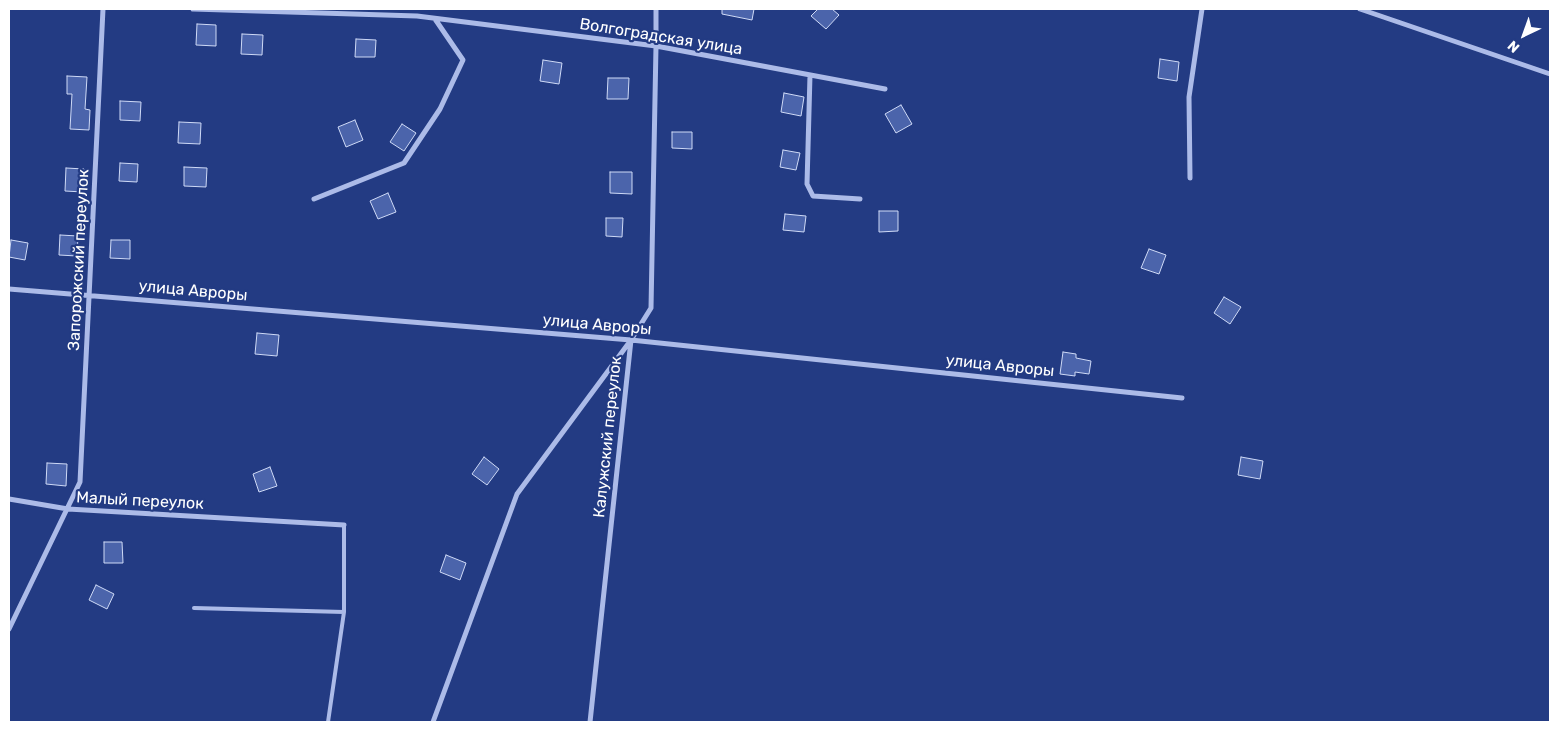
<!DOCTYPE html>
<html>
<head>
<meta charset="utf-8">
<style>
  body { margin:0 }
  #map { position:relative; width:1559px; height:731px; overflow:hidden; background:#233b83; font-family:Rubik,sans-serif }
  canvas { display:block }
  .frame { position:absolute; inset:0; border:10px solid #fff; pointer-events:none }
  .north { position:absolute; left:1499px; top:10px; width:50px; height:50px; -webkit-text-stroke:4px #233b83; paint-order:stroke; rotate:222deg; font-size:14px; font-weight:700; line-height:20px; text-align:center; color:#fff }
  .north::after { content:''; display:block; margin:auto; width:18px; height:22px; background:#fff; clip-path:polygon(50% 0,100% 100%,50% 72%,0 100%) }
</style>
</head>
<body>
<div id="map">
<canvas width="1559" height="731"></canvas>
<div class="frame"></div>
<div class="north">N</div>
</div>
<script>
const ctx = document.querySelector('canvas').getContext('2d');
ctx.lineJoin = 'round';
function fill(path, color) { ctx.fillStyle = color; ctx.fill(path, 'evenodd'); }
const poly = rows => new Path2D(rows.map(r => 'M' + r).join(''));
function stroke(path, color, width, dash) { ctx.strokeStyle = color; ctx.lineWidth = width; ctx.lineCap = dash ? 'butt' : 'round'; ctx.setLineDash(dash || []); ctx.stroke(path); }
function write(font, color, halo, rows, align = 'center') {
  ctx.font = font + ' Rubik,sans-serif'; ctx.lineWidth = 4.5; ctx.setLineDash([]); ctx.textBaseline = 'middle'; ctx.strokeStyle = halo; ctx.fillStyle = color; for (const [text, x, y, turn = 0] of rows) {
    ctx.save(); ctx.translate(x, y); ctx.rotate((+turn || 0) * Math.PI / 180); ctx.textAlign = isNaN(turn) ? turn : align; if (halo) ctx.strokeText(text, 0, 0); ctx.fillText(text, 0, 0); ctx.restore();
  }
}
const building = poly([
  [722,9,754,9,752,20,722,14,722,9],
  [818,9,832,9,839,15,826,29,811,16,818,9],
  [197,24,216,25,216,46,196,45,197,24],
  [242,34,263,35,262,55,241,54,242,34],
  [356,39,376,40,375,57,355,57,356,39],
  [1160,59,1179,62,1177,81,1158,78,1160,59],
  [543,60,562,63,559,84,540,81,543,60],
  [67,76,87,77,85,109,90,110,89,130,70,129,72,94,67,94,67,76],
  [608,78,629,78,628,99,607,99,608,78],
  [784,93,804,97,801,116,781,112,784,93],
  [120,101,141,102,140,121,120,120,120,101],
  [901,105,912,124,896,133,885,114,901,105],
  [355,120,363,140,346,147,338,127,355,120],
  [179,122,201,123,200,144,178,143,179,122],
  [402,124,416,133,404,151,390,142,402,124],
  [672,132,692,132,692,149,672,148,672,132],
  [783,150,800,153,796,170,780,167,783,150],
  [120,163,138,164,137,182,119,181,120,163],
  [184,167,207,168,206,187,184,186,184,167],
  [66,168,84,169,83,192,65,191,66,168],
  [610,172,632,172,632,194,610,193,610,172],
  [388,193,396,212,378,219,370,201,388,193],
  [879,211,898,211,898,231,879,232,879,211],
  [785,214,806,216,804,232,783,230,785,214],
  [606,218,623,218,622,237,606,236,606,218],
  [60,235,78,236,77,256,59,255,60,235],
  [11,240,28,243,25,260,9,257,11,240],
  [111,240,130,240,130,259,110,258,111,240],
  [1149,249,1166,255,1159,274,1141,268,1149,249],
  [1224,297,1241,307,1230,324,1214,313,1224,297],
  [257,333,279,335,277,356,255,354,257,333],
  [1063,352,1076,354,1076,358,1091,361,1089,374,1075,372,1075,376,1060,374,1063,352],
  [484,457,499,469,487,485,472,474,484,457],
  [1241,457,1263,461,1260,479,1238,475,1241,457],
  [47,463,67,464,66,486,46,484,47,463],
  [270,467,277,486,259,492,253,474,270,467],
  [104,542,122,542,123,563,104,563,104,542],
  [446,555,466,563,460,580,440,572,446,555],
  [96,585,114,594,107,609,89,600,96,585]
]);
const lane = poly([
  [194,608,344,612],
  [328,722,344,612,344,525]
]);
const street = poly([
  [193,9,417,16,656,46,885,89],
  [1360,9,1550,74],
  [810,75,807,184,813,196,860,199],
  [1190,178,1189,97,1202,9],
  [314,199,404,163,440,109,463,60,435,19],
  [9,289,631,340,1182,398],
  [9,499,68,509,344,525],
  [9,629,80,482,103,9],
  [433,722,517,494,631,340],
  [590,722,631,340,651,308,656,46,656,9]
]);
const streetNames = [
  ["Волгоградская улица",661,37,9],
  ["Запорожский переулок",79,260,-87],
  ["улица Авроры",193,291,5],
  ["улица Авроры",597,325,5],
  ["улица Авроры",1000,366,6],
  ["Калужский переулок",608,437,-84],
  ["Малый переулок",140,501,3]
];
fill(building, '#4b64ab');
stroke(building, '#cfdaf6', 1);
stroke(lane, '#acbbe8', 4);
stroke(street, '#acbbe8', 5);
write('16px', '#fff', '#233b83', streetNames);
</script>
</body>
</html>
